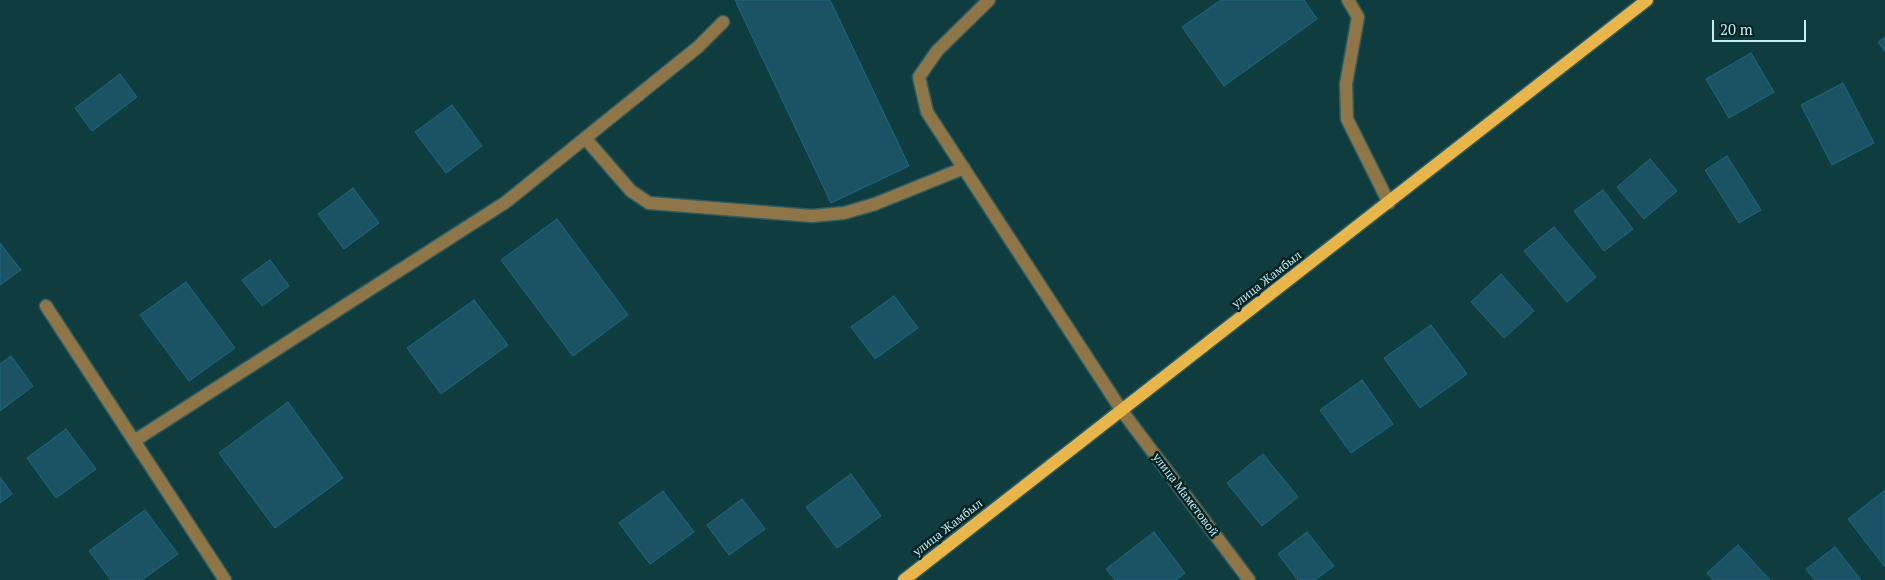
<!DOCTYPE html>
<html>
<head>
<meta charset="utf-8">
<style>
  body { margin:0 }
  #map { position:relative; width:1885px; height:580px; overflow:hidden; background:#0f3c3f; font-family:"PT Serif",serif }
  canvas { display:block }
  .scale { position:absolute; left:1712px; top:20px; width:94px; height:22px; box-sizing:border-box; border:2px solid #c7edf0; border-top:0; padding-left:6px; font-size:15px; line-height:18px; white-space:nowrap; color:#c7edf0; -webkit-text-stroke:4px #002224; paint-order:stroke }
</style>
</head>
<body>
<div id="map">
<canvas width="1885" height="580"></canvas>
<div class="scale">20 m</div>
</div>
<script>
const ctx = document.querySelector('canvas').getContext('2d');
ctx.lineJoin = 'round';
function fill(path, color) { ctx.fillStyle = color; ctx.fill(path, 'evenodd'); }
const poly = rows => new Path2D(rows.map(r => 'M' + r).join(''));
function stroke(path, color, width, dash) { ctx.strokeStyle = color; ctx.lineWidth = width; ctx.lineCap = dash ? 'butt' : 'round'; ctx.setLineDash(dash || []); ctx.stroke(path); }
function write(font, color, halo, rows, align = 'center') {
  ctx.font = font + ' "PT Serif",serif'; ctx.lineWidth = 5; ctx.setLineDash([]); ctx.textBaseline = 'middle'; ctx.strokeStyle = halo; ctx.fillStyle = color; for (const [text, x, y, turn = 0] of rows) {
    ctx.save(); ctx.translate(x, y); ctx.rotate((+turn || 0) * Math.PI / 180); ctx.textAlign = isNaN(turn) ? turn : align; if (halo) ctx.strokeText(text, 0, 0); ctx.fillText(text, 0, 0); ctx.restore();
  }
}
const building = poly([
  [735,0,830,0,909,166,831,203,735,0],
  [1221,0,1304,0,1317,19,1224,86,1182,27,1221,0],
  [1885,37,1885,52,1878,42,1885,37],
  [1751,53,1774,92,1729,118,1706,79,1751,53],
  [120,74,137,97,92,131,75,108,120,74],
  [1843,83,1874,143,1832,165,1801,105,1843,83],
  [452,105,482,146,446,173,415,132,452,105],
  [1727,156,1761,210,1739,223,1705,170,1727,156],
  [1650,159,1677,191,1644,219,1617,187,1650,159],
  [353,188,379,223,344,249,318,214,353,188],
  [1603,190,1633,229,1604,251,1574,211,1603,190],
  [557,219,628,315,573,356,501,260,557,219],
  [1554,227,1596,277,1567,302,1524,251,1554,227],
  [0,243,21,270,0,285,0,243],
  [270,260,289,286,262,306,242,280,270,260],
  [1501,274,1534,311,1504,338,1471,302,1501,274],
  [186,282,235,348,189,381,140,315,186,282],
  [894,296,918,328,875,359,851,327,894,296],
  [474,300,508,345,441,394,407,348,474,300],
  [1431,325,1467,374,1420,408,1384,358,1431,325],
  [11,356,33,386,0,411,0,364,11,356],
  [1362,380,1393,424,1351,453,1320,410,1362,380],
  [288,402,343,478,275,528,219,453,288,402],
  [66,429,96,469,56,498,27,458,66,429],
  [1263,454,1298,497,1262,526,1227,483,1263,454],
  [851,474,881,516,837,548,806,507,851,474],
  [0,477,12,494,0,503,0,477],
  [1885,490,1885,567,1848,519,1885,490],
  [663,491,694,532,650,564,619,523,663,491],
  [742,499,765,529,729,555,707,525,742,499],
  [145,510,178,554,142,580,111,580,89,551,145,510],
  [1154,532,1185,573,1176,580,1115,580,1106,569,1154,532],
  [1307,532,1334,566,1315,580,1298,580,1278,554,1307,532],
  [1738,545,1770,580,1713,580,1707,573,1738,545],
  [1835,547,1861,580,1815,580,1806,569,1835,547]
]);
const minor = poly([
  [989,0,937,51,919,77,927,112,1122,411,1249,580],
  [1348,0,1358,17,1346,84,1347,119,1389,203],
  [585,138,631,191,649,203,812,216,844,213,875,204,964,168],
  [46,306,225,580],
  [134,441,506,202,698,47,723,22]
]);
const major = poly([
  [904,580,1647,0]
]);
const streetNames = [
  ["улица Жамбыл",1267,280,-38],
  ["улица Маметовой",1185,495,53],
  ["улица Жамбыл",948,528,-38]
];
fill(building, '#1c5364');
stroke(building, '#1f6980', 1);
stroke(minor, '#305c5f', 15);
stroke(major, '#305c5f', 15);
stroke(minor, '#8f7648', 12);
stroke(major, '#e9b64c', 12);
write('12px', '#c7edf0', '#002224', streetNames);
</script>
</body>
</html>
